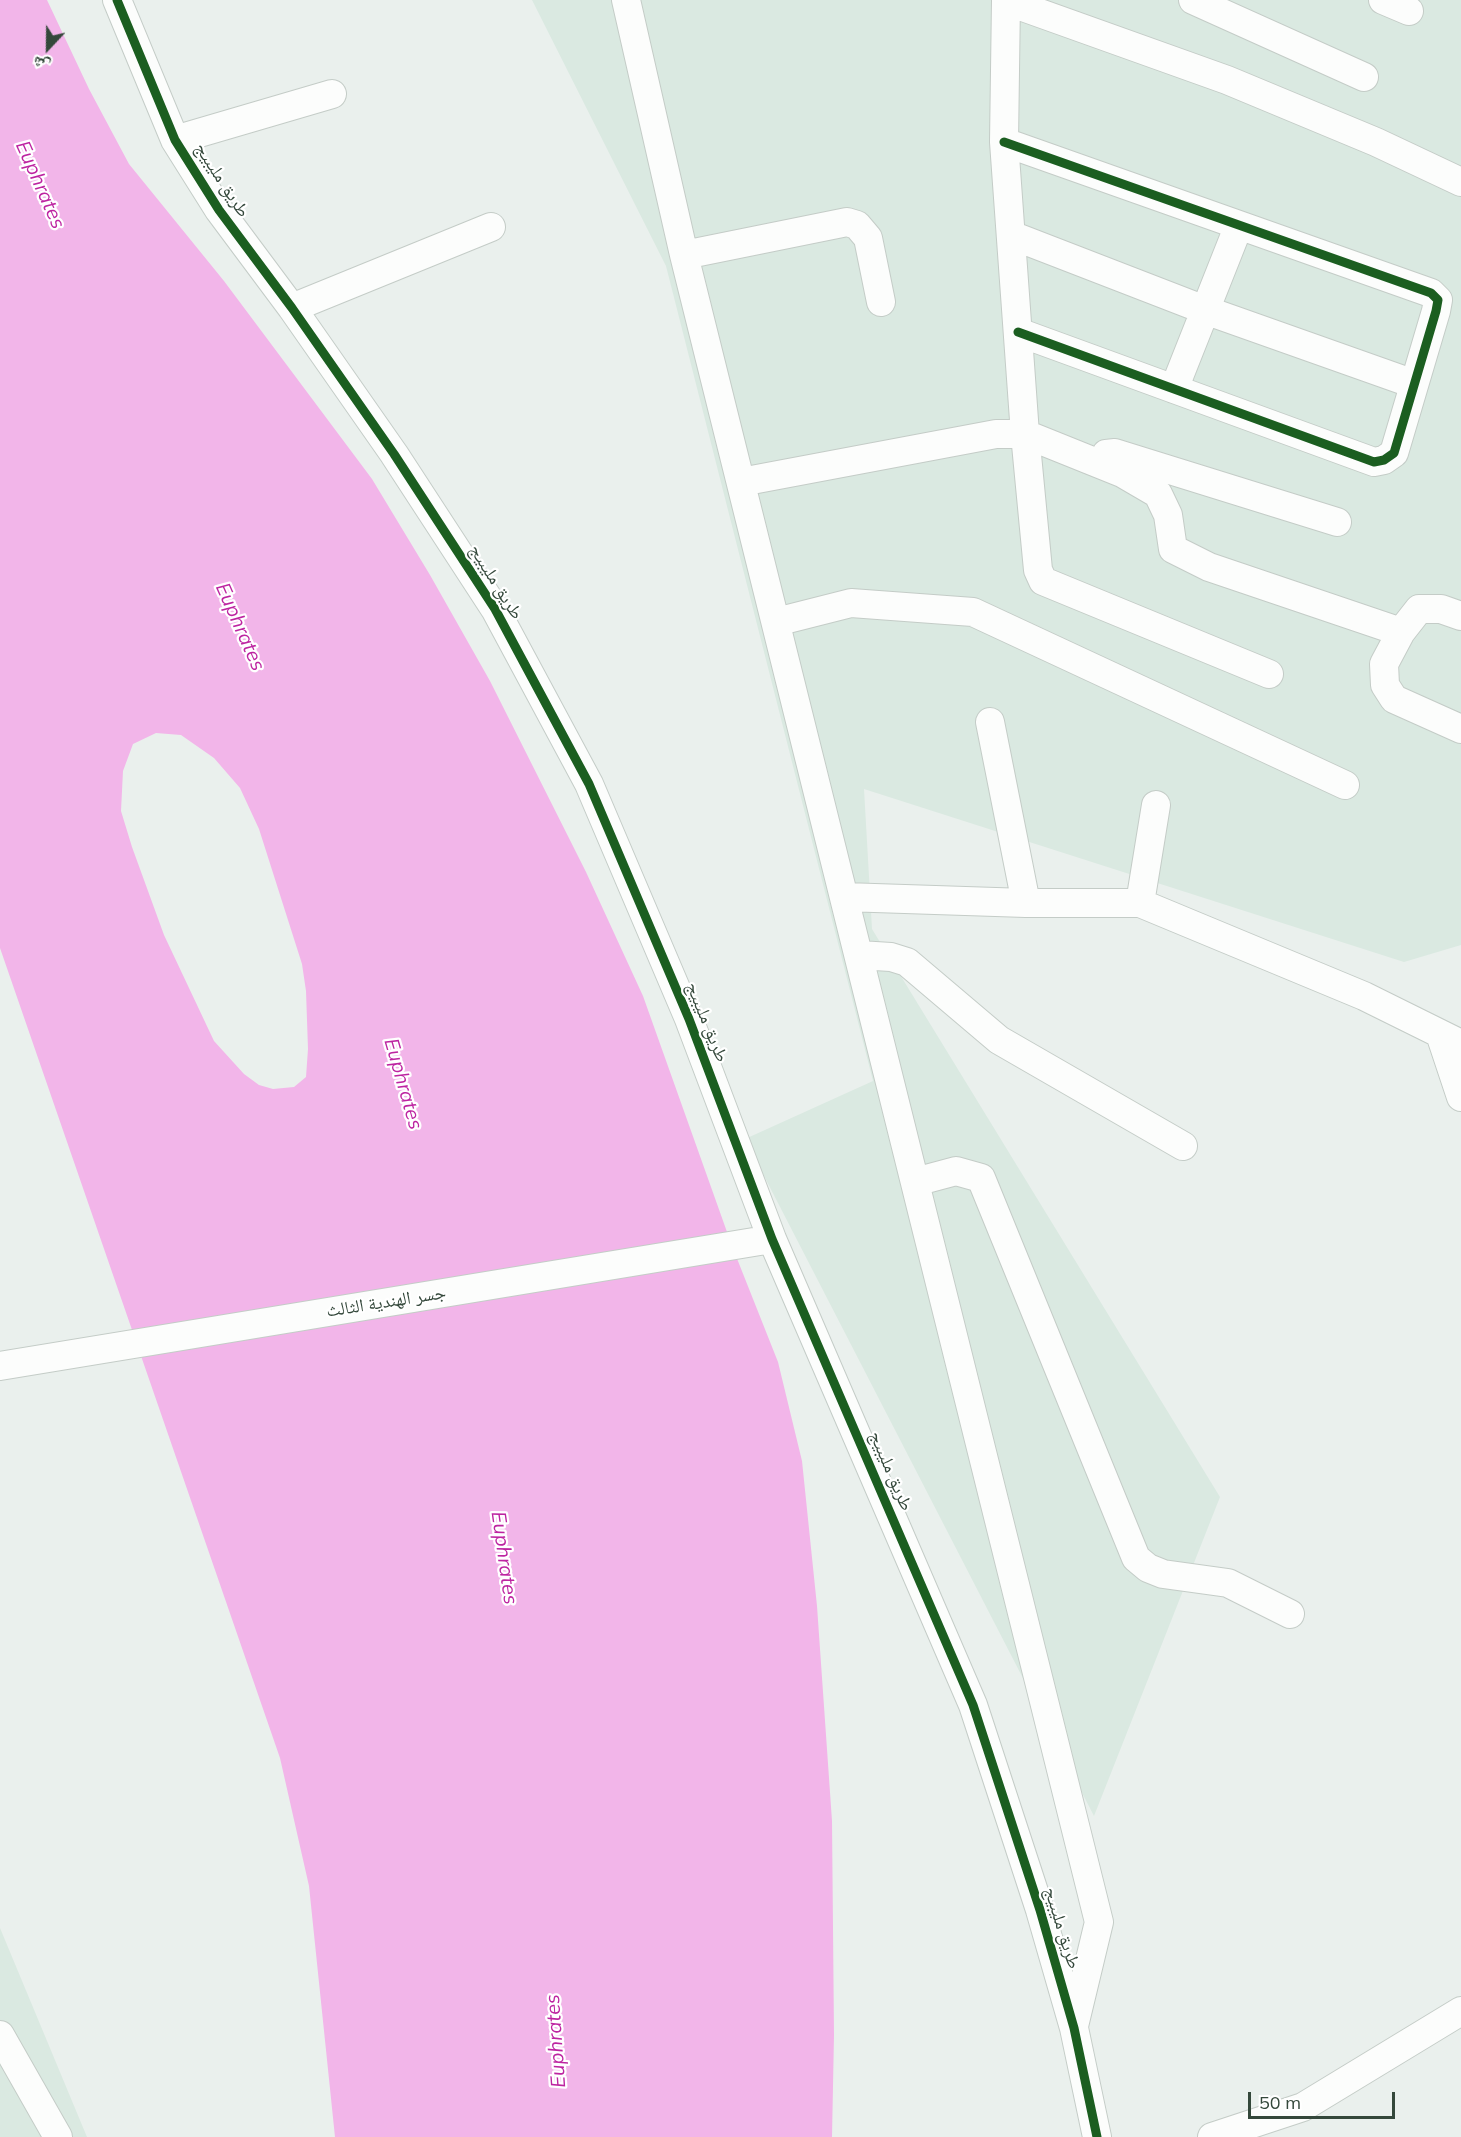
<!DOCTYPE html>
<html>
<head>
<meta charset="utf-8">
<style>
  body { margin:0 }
  #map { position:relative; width:1461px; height:2137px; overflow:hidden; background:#eaf0ed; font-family:Mulish,"Noto Naskh Arabic",sans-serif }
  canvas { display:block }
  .north { position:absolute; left:18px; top:18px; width:60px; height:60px; -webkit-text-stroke:4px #fff; paint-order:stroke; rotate:202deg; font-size:16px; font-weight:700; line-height:24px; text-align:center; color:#34483b }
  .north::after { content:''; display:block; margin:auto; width:21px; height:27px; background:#34483b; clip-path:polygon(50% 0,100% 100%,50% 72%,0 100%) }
  .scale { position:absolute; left:1248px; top:2092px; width:147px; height:27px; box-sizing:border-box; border:3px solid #34483b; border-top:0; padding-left:8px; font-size:18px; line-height:21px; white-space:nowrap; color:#34483b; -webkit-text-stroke:4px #fff; paint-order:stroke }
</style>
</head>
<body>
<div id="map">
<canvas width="1461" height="2137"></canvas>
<div class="north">ش</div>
<div class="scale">50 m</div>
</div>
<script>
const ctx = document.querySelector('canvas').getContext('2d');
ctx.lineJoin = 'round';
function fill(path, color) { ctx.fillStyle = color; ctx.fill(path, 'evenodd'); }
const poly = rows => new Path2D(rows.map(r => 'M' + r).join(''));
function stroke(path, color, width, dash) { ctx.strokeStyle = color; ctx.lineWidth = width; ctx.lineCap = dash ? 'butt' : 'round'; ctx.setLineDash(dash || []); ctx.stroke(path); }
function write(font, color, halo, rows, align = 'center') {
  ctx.font = font + ' Mulish,"Noto Naskh Arabic",sans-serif'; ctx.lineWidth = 4.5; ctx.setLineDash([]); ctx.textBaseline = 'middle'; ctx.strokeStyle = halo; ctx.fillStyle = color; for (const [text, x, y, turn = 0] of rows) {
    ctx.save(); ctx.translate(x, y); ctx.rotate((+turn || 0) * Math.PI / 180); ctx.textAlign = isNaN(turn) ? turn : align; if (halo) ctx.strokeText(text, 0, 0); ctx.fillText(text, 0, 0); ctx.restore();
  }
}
const residential = poly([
  [532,0,1461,0,1461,945,1404,962,864,789,872,929,1220,1497,1094,1816,745,1139,873,1081,666,266],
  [0,1928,87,2137,0,2137]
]);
const water = poly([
  [0,0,47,0,89,89,129,164,224,281,372,479,430,575,490,681,586,872,643,996,732,1246,778,1362,802,1461,817,1606,832,1821,834,2035,832,2137,335,2137,309,1886,280,1758,0,948],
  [156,733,181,735,214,758,240,788,259,829,302,964,306,991,308,1049,306,1077,294,1087,273,1089,259,1085,244,1074,214,1041,164,935,132,847,121,811,123,771,133,744]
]);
const minor = poly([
  [117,0,175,140,219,210,292,308,394,454,495,609,589,784,689,1019,772,1239,973,1705,1040,1910,1074,2028,1097,2137],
  [626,0,684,255,1099,1922,1074,2026],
  [1006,0,1004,142,1025,434,1038,570,1043,581,1269,674],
  [1193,0,1364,77],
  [1383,0,1409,11],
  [1006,1,1227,80,1376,142,1461,182],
  [175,140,332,94],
  [1004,142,1431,293,1438,300,1436,311,1394,453,1384,460,1374,462,1018,332],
  [1011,235,1205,310,1414,384],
  [684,255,847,222,857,225,868,238,881,302],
  [292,308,491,227],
  [1174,389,1239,225],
  [1106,454,1115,453,1337,522],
  [741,482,996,434,1025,434,1122,473,1158,494,1168,515,1173,549,1209,567,1401,632,1419,609,1441,609,1461,616],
  [776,622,851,603,973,612,1345,785],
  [1401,632,1384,664,1385,685,1394,699,1461,729],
  [990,722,1026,903],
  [844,897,1026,903,1140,903,1364,996,1461,1044],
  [1140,903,1156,805],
  [859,955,891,957,907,962,999,1040,1183,1146],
  [1440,1034,1461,1097],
  [915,1182,956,1171,981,1178,1136,1558,1148,1568,1163,1574,1228,1583,1290,1614],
  [0,1366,772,1239],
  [0,2035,58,2137],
  [1212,2137,1303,2107,1461,2011]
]);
const cycleway = poly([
  [117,0,175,140,219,210,292,308,394,454,495,609,589,784,689,1019,772,1239,973,1705,1040,1910,1074,2028,1097,2137],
  [1004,142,1431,293,1438,300,1436,311,1394,453,1384,460,1374,462,1018,332]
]);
const streetNames = [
  ["طريق مليبيج",222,180,57],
  ["طريق مليبيج",496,582,58],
  ["طريق مليبيج",707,1022,68],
  ["جسر الهندية الثالث",386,1302,-9],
  ["طريق مليبيج",891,1471,67],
  ["طريق مليبيج",1062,1928,73]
];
const waterNames = [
  ["Euphrates",40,185,66],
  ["Euphrates",240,627,66],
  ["Euphrates",403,1084,74],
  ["Euphrates",504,1558,82],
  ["Euphrates",556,2041,-94]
];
fill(residential, '#dae9e1');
fill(water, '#f2b5e9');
stroke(minor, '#c4ccc7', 30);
stroke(minor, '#fcfdfc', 28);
stroke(cycleway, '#1b5e20', 9);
write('18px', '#34483b', '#fff', streetNames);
write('italic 20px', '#bd24a1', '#fff', waterNames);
</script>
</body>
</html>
